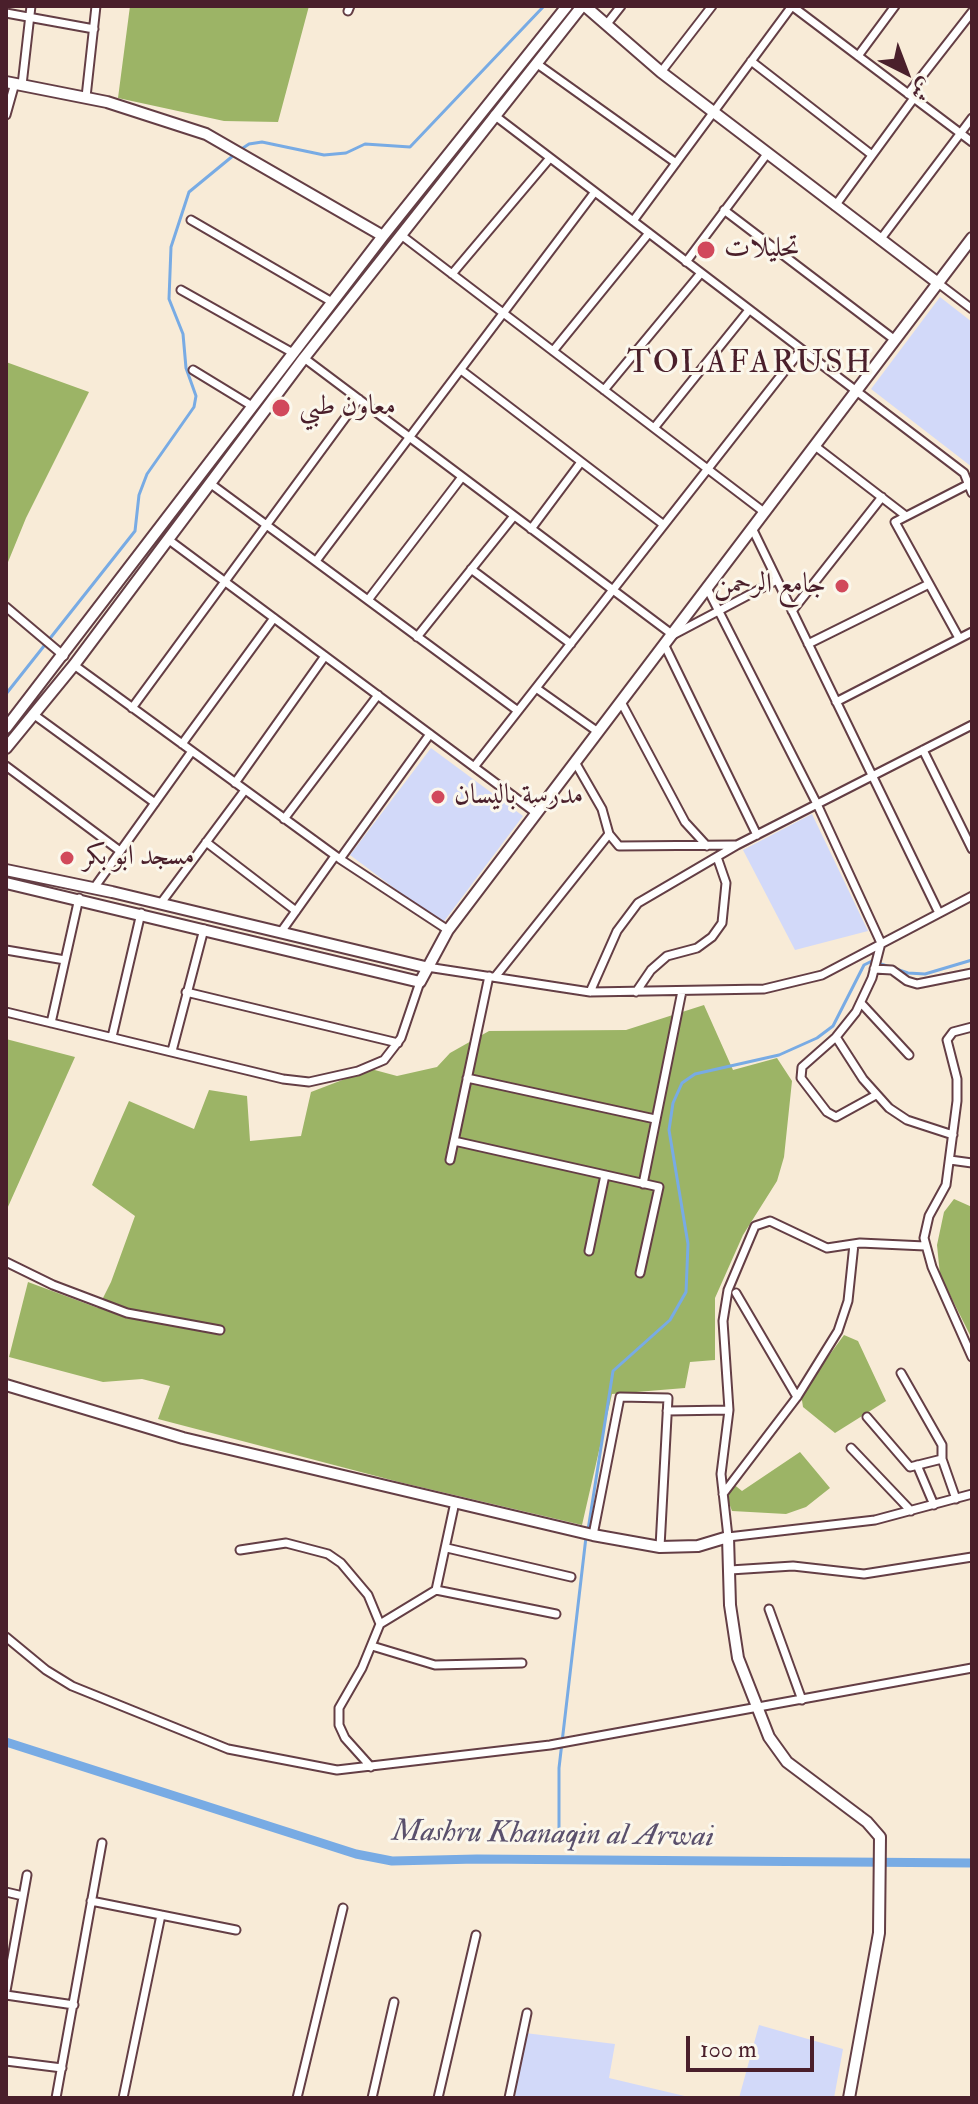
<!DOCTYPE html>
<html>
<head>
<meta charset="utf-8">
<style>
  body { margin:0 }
  #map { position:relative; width:978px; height:2104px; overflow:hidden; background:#f8ebd7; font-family:"IM FELL Double Pica",Amiri,serif }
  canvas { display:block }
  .frame { position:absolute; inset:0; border:8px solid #4a1f2b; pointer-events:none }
  .north { position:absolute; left:866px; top:32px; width:80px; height:80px; -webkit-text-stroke:6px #fbf7ec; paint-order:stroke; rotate:138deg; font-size:22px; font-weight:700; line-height:32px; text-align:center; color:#4a1f2b }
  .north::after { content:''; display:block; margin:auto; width:28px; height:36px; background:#4a1f2b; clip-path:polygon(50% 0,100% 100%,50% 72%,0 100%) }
  .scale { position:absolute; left:686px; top:2036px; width:128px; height:36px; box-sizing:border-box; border:4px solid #4a1f2b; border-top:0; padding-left:10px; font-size:24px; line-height:28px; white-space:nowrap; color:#4a1f2b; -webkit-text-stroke:6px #fbf7ec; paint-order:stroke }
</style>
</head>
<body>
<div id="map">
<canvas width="978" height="2104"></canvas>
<div class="frame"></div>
<div class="north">ش</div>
<div class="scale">100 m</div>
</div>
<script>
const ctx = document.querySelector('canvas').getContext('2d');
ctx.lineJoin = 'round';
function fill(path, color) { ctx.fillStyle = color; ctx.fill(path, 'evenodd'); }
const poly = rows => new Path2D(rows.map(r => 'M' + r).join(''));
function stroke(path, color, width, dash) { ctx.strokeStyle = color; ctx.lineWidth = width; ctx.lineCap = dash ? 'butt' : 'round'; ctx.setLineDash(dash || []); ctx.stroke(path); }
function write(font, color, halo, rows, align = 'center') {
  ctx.font = font + ' "IM FELL Double Pica",Amiri,serif'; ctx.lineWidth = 6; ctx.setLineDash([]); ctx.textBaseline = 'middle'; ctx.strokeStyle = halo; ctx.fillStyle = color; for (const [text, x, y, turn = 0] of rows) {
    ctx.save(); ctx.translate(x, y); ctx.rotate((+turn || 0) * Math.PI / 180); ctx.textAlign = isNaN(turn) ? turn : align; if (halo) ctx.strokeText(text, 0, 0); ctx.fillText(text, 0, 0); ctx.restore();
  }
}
const built = poly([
  [940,297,972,322,972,467,871,389],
  [431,748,523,816,442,924,350,855],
  [812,814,868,931,795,950,743,850],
  [759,2025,843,2049,834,2098,739,2098],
  [525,2033,615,2044,609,2078,693,2098,515,2097]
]);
const forest = poly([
  [130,6,309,6,278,122,224,121,118,98],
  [6,362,89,392,26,518,6,567],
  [704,1005,733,1070,777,1058,792,1081,784,1157,777,1181,743,1235,715,1298,715,1360,690,1362,685,1388,612,1394,582,1525,399,1482,158,1419,170,1386,142,1379,103,1382,9,1357,28,1282,98,1308,111,1282,135,1216,92,1185,129,1101,194,1129,209,1090,247,1096,250,1141,301,1136,311,1092,371,1069,397,1076,437,1067,450,1053,489,1031,626,1030],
  [6,1039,75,1057,7,1209,6,1208],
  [954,1199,972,1207,972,1339,940,1275,937,1245,944,1212],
  [844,1335,858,1341,886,1401,835,1433,803,1407,801,1394],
  [800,1452,830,1488,806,1507,786,1514,732,1511,725,1492,732,1483,742,1491]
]);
const stream = poly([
  [240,150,249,144,262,142,324,155,346,153,365,144,410,147,544,6],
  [6,694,135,531,139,495,147,474,194,407,196,396,186,368,183,334,169,299,171,247,189,192,234,155],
  [588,1530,613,1371,670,1320,686,1292,688,1244,669,1130,673,1103,682,1083,695,1074,779,1055,817,1038,833,1026,864,965,872,961,908,973,925,974,972,960],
  [559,1828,559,1768,586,1537]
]);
const canal = poly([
  [6,1742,356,1854,392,1861,477,1859,972,1863]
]);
const street = poly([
  [348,11,350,6],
  [6,13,94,29],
  [606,25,621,6],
  [858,56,895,6],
  [751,61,872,155],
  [536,63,676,163],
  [661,72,712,6],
  [22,85,31,6],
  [908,94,972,12],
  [86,97,96,6],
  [6,115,15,83],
  [494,115,964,473,972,493],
  [835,206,914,98],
  [724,210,895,340],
  [191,220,332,302],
  [633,221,792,6,972,142],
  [401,235,764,512],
  [880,240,972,118],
  [686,262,767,154],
  [452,274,550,158],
  [938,283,972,309],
  [181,290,293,353],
  [553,351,649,233],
  [304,358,673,635,777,580],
  [193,370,252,406],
  [461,370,664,525],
  [604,390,701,273],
  [654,428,749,310],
  [815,446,906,516],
  [211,484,518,711],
  [752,528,939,913],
  [531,529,581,462],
  [169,540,536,813],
  [316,561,594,193],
  [471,569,571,644],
  [707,588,817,804,881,943,872,978,856,1012,836,1037,802,1067,801,1078,827,1112,836,1117,876,1095],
  [368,600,462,477],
  [6,607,64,656],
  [792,611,882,497],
  [417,637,514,516],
  [959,638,895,522,969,484],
  [664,644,757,835],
  [808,644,929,584],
  [74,665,340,859,448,930],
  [536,688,598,732],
  [621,702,685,822,707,846],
  [836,702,972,632],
  [132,708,359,399],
  [33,714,155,803],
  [182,744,274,618],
  [923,750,972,849],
  [575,762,602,809,609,834,619,846,735,845],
  [6,766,120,851],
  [474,767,801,350],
  [235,783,325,656],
  [284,819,378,695],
  [206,842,296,911],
  [340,859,430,734],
  [94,888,192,751],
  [161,903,245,790],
  [281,932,335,856],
  [6,950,65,960],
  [427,967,590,992,764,989,822,975,972,896],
  [874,969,892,970,907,981,917,984,972,973],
  [495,977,609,834],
  [186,992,398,1043],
  [590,992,617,931,638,903,737,845,972,725],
  [636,992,651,970,667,956,697,948,712,937,722,923,726,883,717,857],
  [861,1003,909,1055],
  [6,1012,283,1079,309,1082,358,1071,384,1060,401,1038,420,982],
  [51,1023,79,898],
  [972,1027,953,1032,947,1040,957,1079,957,1101,946,1185,929,1216,924,1238,932,1267,972,1357],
  [112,1037,141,913],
  [836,1037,863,1079,889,1108,907,1120,953,1135],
  [172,1051,204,929],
  [467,1078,655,1119],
  [454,1141,659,1187,640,1273],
  [450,1160,489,976],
  [950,1160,972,1163],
  [643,1184,682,991],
  [925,1246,860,1243,827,1248,770,1221,755,1226,728,1290,723,1321,729,1410,721,1474,728,1537,875,1520,972,1494],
  [589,1251,605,1175],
  [6,1262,53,1285,127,1313,220,1330],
  [736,1293,797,1397],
  [901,1373,942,1445,942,1459,956,1499],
  [667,1411,729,1410],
  [867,1417,910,1467,942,1459],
  [851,1448,911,1511],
  [917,1465,934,1505],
  [723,1494,797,1397,838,1331,848,1301,854,1244],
  [593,1535,620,1397,668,1398,660,1547],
  [447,1548,571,1577],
  [240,1550,286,1543,328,1554,341,1563,368,1595,380,1624],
  [730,1570,793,1566,864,1574,972,1557],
  [436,1590,556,1614],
  [769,1609,802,1700],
  [6,1637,46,1670,72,1686,228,1749,337,1770,550,1745,972,1668],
  [372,1646,435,1665,522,1663],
  [371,1767,345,1738,339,1725,339,1708,362,1668,380,1624,436,1590,455,1502],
  [6,1892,23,1896],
  [91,1901,236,1930],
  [6,1991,27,1875],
  [6,1995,74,2005],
  [6,2061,62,2068],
  [56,2098,102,1843],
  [123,2098,161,1915],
  [297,2098,343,1908],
  [372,2098,394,2002],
  [438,2098,476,1935],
  [509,2098,527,2013]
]);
const secondary = poly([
  [585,6,661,72,938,283],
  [6,82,107,102,206,134,383,236],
  [6,728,383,236,567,6],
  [6,748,74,665,304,358,582,6],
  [6,870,112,892,425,967],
  [6,883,420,982,448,930,972,238],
  [6,1385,183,1438,593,1535,660,1547,698,1546,728,1537,730,1605,738,1658,769,1737,787,1762,867,1822,880,1837,879,1933,849,2098]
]);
const markers = [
  [706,250,10,"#d1495b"],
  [281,408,10,"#d1495b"],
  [842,586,8,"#d1495b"],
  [438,797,8,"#d1495b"],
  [67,858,8,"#d1495b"]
];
const poiNames = [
  ["تحلیلات",724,250],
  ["معاون طبي",299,408],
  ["جامع الرحمن",826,586,"right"],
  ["مدرسة بالیسان",454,797],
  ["مسجد ابو بكر",83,858]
];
const waterNames = [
  ["Mashru Khanaqin al Arwai",553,1836,1]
];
const quarterNames = [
  ["TOLAFARUSH",750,365]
];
fill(built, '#d2d9f9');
fill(forest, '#9cb466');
stroke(stream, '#78abe4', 3);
stroke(canal, '#78abe4', 9);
stroke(street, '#643e45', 11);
stroke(secondary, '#643e45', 14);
stroke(street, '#fff', 7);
stroke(secondary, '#fff', 10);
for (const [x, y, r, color] of markers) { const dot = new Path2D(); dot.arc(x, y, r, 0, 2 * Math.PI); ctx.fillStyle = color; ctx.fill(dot); stroke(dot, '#fbf7ec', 3); }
write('28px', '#4a1f2b', '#fbf7ec', poiNames, 'left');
write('italic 30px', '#5a506c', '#fbf7ec', waterNames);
ctx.letterSpacing = '2px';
write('32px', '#4a1f2b', '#fbf7ec', quarterNames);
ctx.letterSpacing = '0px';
</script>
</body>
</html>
